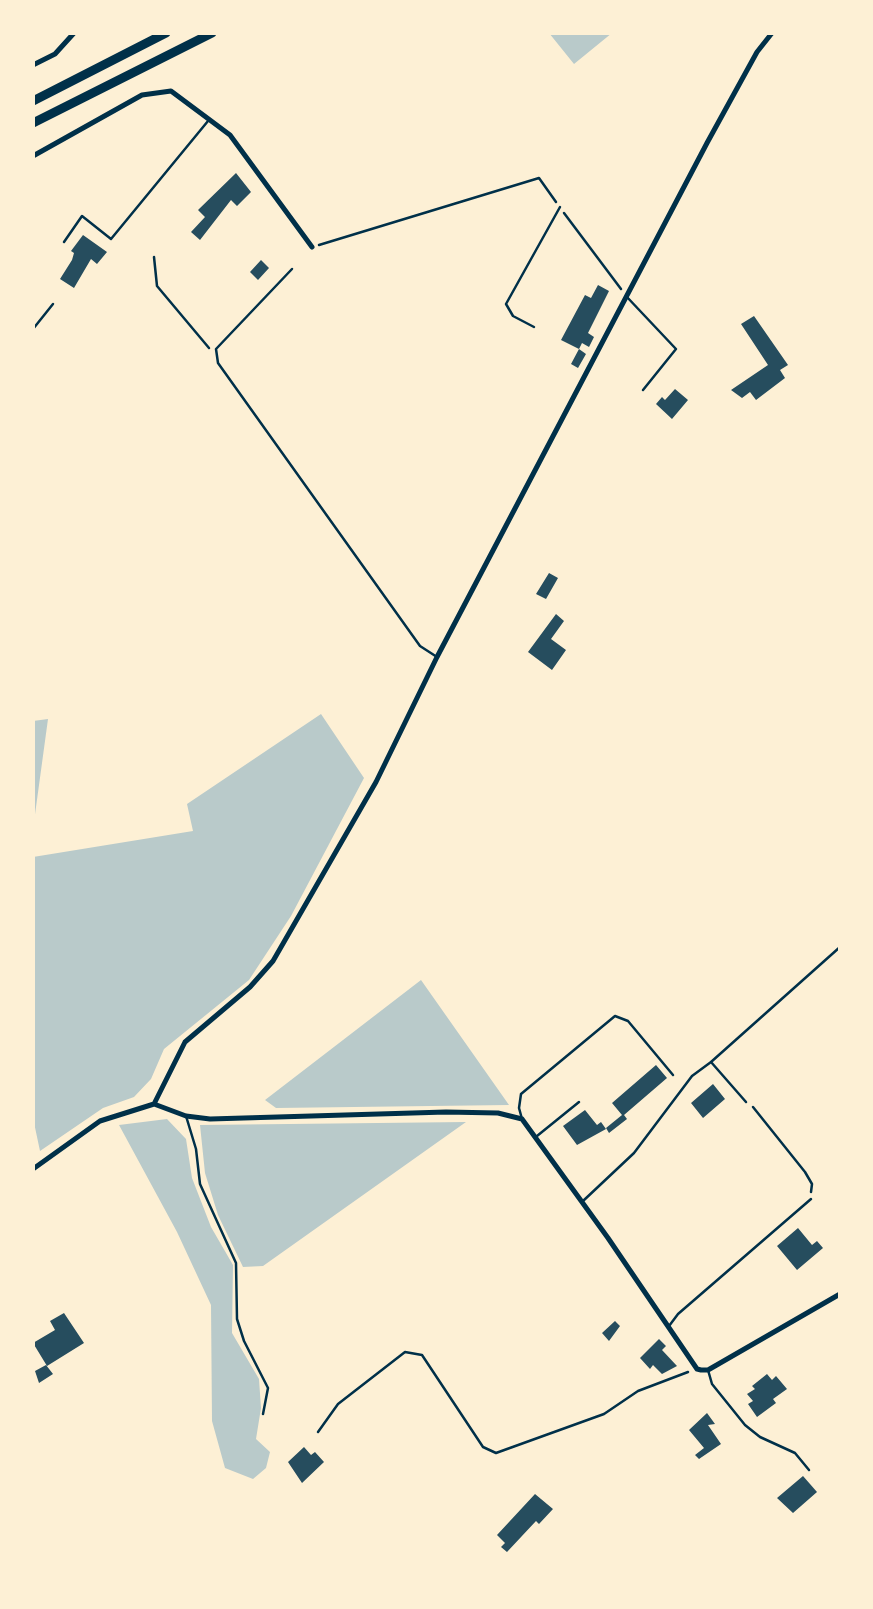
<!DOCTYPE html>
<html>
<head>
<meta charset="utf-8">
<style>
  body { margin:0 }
  #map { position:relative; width:873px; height:1609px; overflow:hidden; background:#fdf0d5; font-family:"DM Sans",sans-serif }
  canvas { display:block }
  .frame { position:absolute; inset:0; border:35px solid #fdf0d5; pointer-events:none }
</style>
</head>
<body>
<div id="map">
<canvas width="873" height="1609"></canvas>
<div class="frame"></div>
</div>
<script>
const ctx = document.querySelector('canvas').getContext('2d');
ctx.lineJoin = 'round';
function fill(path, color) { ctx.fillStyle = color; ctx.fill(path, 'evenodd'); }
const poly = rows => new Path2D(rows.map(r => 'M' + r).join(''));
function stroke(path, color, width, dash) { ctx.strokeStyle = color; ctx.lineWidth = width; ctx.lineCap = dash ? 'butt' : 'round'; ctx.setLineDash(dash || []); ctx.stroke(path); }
const green = poly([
  [549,33,612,33,574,64],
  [321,714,364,778,291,916,249,980,164,1049,151,1079,134,1097,103,1108,40,1151,33,1118,33,857,193,831,187,804],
  [48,719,33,829,33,721],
  [421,980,509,1105,276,1108,265,1100],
  [167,1119,186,1139,192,1178,211,1227,233,1265,232,1333,259,1379,261,1408,256,1439,270,1452,266,1468,253,1479,225,1468,212,1421,211,1305,177,1232,119,1125],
  [466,1122,263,1266,243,1267,218,1215,205,1173,200,1125]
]);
const building = poly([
  [236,173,251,192,237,206,231,200,200,240,191,232,205,217,198,210],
  [83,235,107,252,97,264,91,259,74,288,60,279,72,260,74,253,71,251],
  [261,260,269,268,258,280,250,272],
  [598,285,609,291,588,333,594,337,589,347,582,343,579,349,561,340,585,295,591,298],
  [754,316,788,365,780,370,785,378,756,400,750,392,742,398,731,390,768,365,741,324],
  [579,349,586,354,578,368,571,364],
  [675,389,688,400,672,419,656,404,662,397,665,400],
  [549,573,558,578,546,599,536,594],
  [556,614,564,621,551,639,566,650,552,670,528,652],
  [656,1065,667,1078,624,1115,627,1119,609,1133,606,1128,622,1115,612,1103],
  [713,1084,725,1099,703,1118,691,1103],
  [585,1110,597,1125,601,1122,606,1129,577,1145,563,1126],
  [798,1228,812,1245,817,1241,823,1248,797,1270,777,1246],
  [64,1313,84,1343,47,1366,33,1343,55,1330,50,1321],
  [615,1321,620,1326,609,1341,602,1333],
  [659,1339,666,1346,662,1350,677,1366,662,1374,653,1365,650,1369,640,1358],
  [46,1365,53,1374,39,1383,35,1371],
  [767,1374,772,1380,776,1376,787,1389,773,1399,776,1403,757,1417,748,1404,753,1401,747,1394,755,1389,752,1386],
  [707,1413,715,1424,708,1425,721,1444,699,1459,695,1455,704,1448,689,1430],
  [304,1447,311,1455,315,1452,324,1462,302,1483,288,1462],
  [803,1476,817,1492,793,1513,777,1498],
  [535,1494,553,1509,539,1524,536,1521,507,1552,501,1547,505,1543,497,1535]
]);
const path = poly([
  [564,213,621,289],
  [319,245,539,178,556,202],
  [154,257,157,286,209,348],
  [753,1107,805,1172,812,1184,811,1192],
  [318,1432,338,1404,405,1352,422,1355,483,1447,496,1453,604,1414,638,1391,688,1372]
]);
const service = poly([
  [64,242,82,216,111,239,208,121],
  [292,269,216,349,218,363,420,646,437,657],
  [626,296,676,349,643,390],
  [534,327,513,316,506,304,560,207],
  [33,329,53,304],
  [711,1062,840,947],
  [186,1116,196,1149,200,1184,236,1263,237,1319,244,1341,268,1388,263,1414],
  [522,1119,519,1108,521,1094,615,1016,628,1021,673,1075],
  [537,1136,579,1102],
  [583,1201,634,1153,692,1076,711,1062,746,1102],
  [669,1326,678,1314,811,1199],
  [708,1370,712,1384,745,1425,760,1437,795,1453,809,1470]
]);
const minor = poly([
  [33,65,55,54,74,33],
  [33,156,142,95,171,91,230,135,312,247],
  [154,1104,186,1116,210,1119,446,1112,498,1113,522,1119,608,1238,697,1369,701,1370,708,1370,840,1294],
  [33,1169,100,1121,154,1104,185,1042,250,987,273,961,376,782,437,657,707,143,757,52,772,33]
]);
const trunk = poly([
  [33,101,166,33],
  [33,123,212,33]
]);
fill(green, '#b9caca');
fill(building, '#264d5e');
stroke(path, '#003049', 2.5);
stroke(service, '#003049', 2.5);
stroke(minor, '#003049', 5);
stroke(trunk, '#003049', 9);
</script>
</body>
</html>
